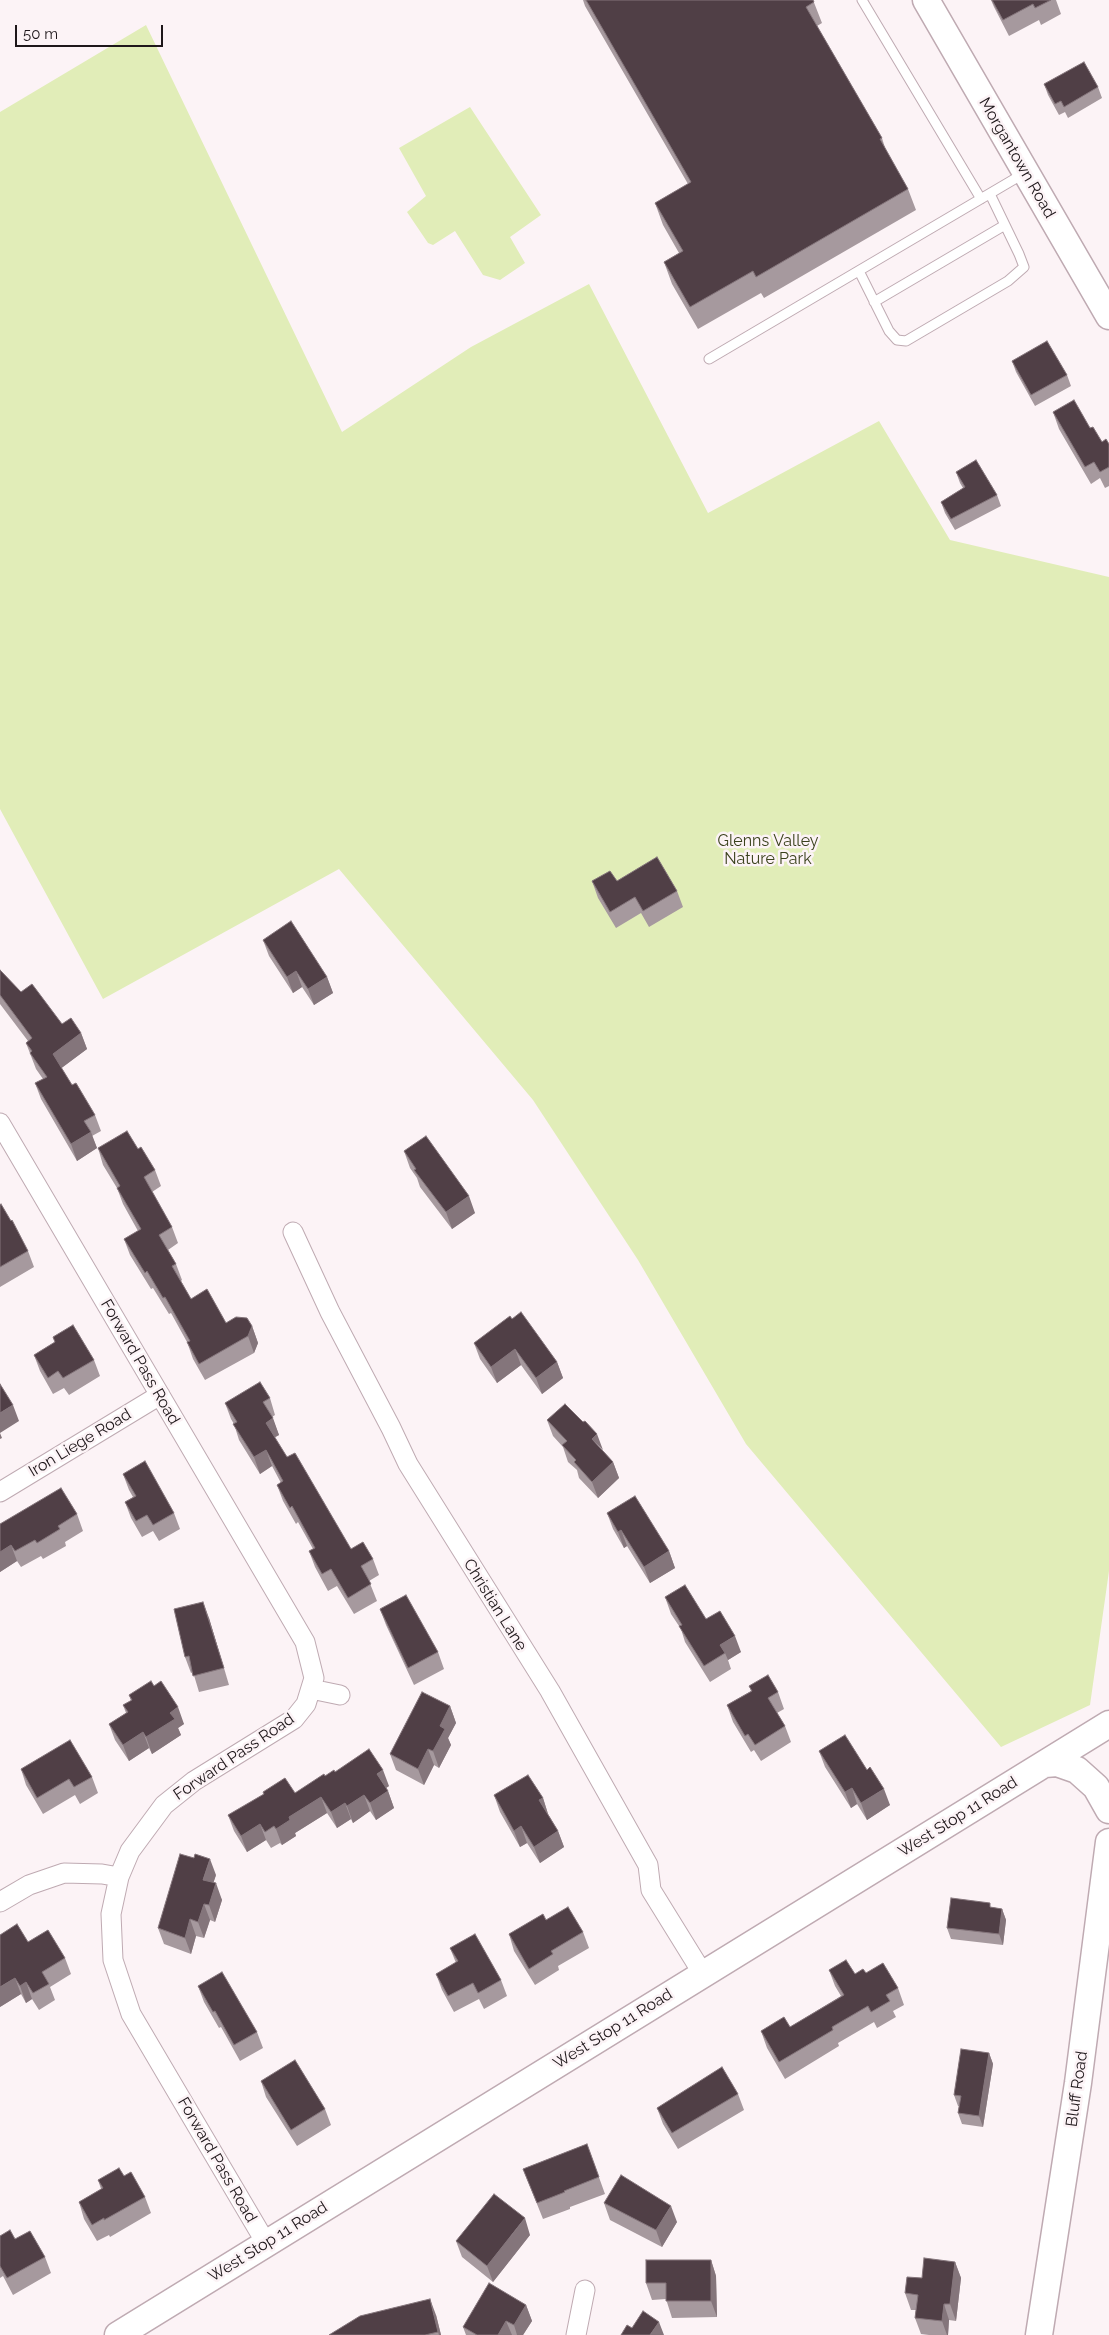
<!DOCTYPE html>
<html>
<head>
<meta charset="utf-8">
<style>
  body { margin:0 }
  #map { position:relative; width:1109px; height:2335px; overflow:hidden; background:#fcf3f6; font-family:Raleway,sans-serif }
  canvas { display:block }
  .scale { position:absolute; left:15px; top:25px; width:148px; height:22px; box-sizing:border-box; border:2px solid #1e171a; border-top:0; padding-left:6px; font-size:15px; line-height:18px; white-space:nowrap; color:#1e171a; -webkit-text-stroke:4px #fcf3f6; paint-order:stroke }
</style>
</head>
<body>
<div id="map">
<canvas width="1109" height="2335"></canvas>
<div class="scale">50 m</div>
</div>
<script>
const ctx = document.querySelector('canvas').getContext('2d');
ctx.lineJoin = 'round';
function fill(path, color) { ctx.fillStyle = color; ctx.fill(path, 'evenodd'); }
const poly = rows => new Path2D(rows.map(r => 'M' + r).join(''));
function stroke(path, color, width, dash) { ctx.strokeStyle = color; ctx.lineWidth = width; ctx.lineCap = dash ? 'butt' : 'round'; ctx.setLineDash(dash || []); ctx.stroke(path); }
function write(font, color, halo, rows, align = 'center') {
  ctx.font = font + ' Raleway,sans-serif'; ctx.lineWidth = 5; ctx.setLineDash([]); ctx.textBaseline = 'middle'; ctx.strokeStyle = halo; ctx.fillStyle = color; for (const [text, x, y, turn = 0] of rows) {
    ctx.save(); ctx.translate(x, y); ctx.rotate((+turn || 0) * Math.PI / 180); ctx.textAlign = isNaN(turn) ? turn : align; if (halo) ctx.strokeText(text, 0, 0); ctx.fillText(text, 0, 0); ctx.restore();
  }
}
const green = poly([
  [146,25,342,432,471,347,589,284,708,513,879,421,950,540,1109,577,1109,1571,1090,1705,1001,1747,746,1444,638,1260,533,1100,339,869,103,999,0,809,0,112],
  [470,107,541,215,510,237,525,263,500,280,483,275,455,231,433,245,428,243,407,212,426,196,399,148]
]);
const service = poly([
  [862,0,981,199],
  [859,271,889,331,897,340,906,341,1008,281,1024,267,1019,254,990,194],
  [874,302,1005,225],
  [709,359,1023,174]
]);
const minor = poly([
  [0,1123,305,1642,314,1678,306,1704,294,1719,194,1781,164,1805,130,1851,119,1877,111,1914,113,1960,131,2014,266,2243],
  [293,1232,330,1312,391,1428,408,1464,550,1691,648,1865,651,1890,703,1974],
  [0,1492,160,1395],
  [311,1689,340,1695],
  [0,1902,29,1885,64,1873,102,1874,119,1877],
  [576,2335,585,2290]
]);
const secondary = poly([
  [926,0,1109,316],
  [1045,1764,1057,1763,1077,1770,1096,1787,1109,1810],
  [118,2335,1109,1724],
  [1039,2335,1078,2083,1109,1842]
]);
const wall = poly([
  [583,0,813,0,822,23,817,26,882,138,886,151,908,189,916,210,764,298,761,293,698,329,672,284,664,262,679,253,663,225,655,203,688,184,585,6],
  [991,0,1056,0,1061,14,1041,25,1039,20,1009,36,994,7],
  [1044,84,1098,87,1102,98,1068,118,1065,112,1059,115,1048,95],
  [1012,361,1067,375,1071,386,1035,406,1016,372],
  [1053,412,1090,428,1102,442,1109,444,1109,486,1105,488,1100,478,1091,484,1059,429],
  [956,472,997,495,1001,506,955,530,945,513,941,502,963,488,960,483],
  [592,881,617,881,677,891,683,907,649,927,641,913,616,928,598,898],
  [263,940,327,977,333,993,314,1005,302,987,293,993,269,956],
  [0,970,21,992,62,1024,81,1033,87,1049,61,1068,72,1085,95,1115,101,1131,92,1136,97,1148,77,1161,41,1099,35,1083,43,1079,36,1069,26,1043,28,1041,0,1004],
  [98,1148,138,1149,155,1170,161,1186,152,1192,172,1227,178,1243,168,1250,176,1264,182,1280,181,1281,191,1299,226,1323,252,1326,258,1343,254,1353,205,1380,193,1359,187,1342,171,1313,169,1314,153,1288,151,1289,130,1255,124,1239,138,1231,123,1204,117,1188,103,1165],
  [404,1151,475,1213,452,1229,420,1187,417,1178,410,1168],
  [0,1205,28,1251,34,1267,0,1287],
  [512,1319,557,1362,563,1378,542,1394,521,1365,497,1383,480,1359,474,1343],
  [53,1337,94,1360,100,1376,69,1395,64,1388,53,1394,40,1371,34,1355,55,1342],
  [270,1398,275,1415,272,1417,279,1435,274,1438,287,1457,351,1549,373,1559,379,1575,369,1581,377,1601,354,1614,337,1586,328,1591,315,1567,309,1551,313,1549,298,1522,296,1524,283,1501,277,1485,281,1483,272,1466,260,1474,239,1440,234,1424,231,1419,225,1403],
  [547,1420,603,1451,613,1462,619,1478,598,1498,579,1478,577,1470,568,1462,563,1447,553,1436],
  [123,1474,174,1513,180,1529,159,1541,153,1531,142,1537,131,1518,125,1502,133,1497,129,1490],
  [607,1513,669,1551,675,1568,650,1583,627,1546,624,1548,613,1529],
  [77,1514,83,1531,65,1542,66,1546,43,1559,41,1556,21,1567,17,1561,0,1572,0,1524],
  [665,1597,706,1619,741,1652,728,1660,731,1669,710,1682,685,1642,681,1629,671,1614],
  [380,1609,438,1652,444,1669,414,1685,386,1625],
  [209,1618,229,1685,199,1692,193,1672,191,1673,185,1657],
  [154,1686,184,1724,178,1728,181,1735,152,1754,149,1748,129,1761,115,1740,109,1724,126,1713,123,1705,131,1701,129,1695],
  [749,1686,778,1692,784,1709,777,1713,785,1726,791,1742,761,1761,754,1750,751,1752,733,1722,727,1705,751,1691],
  [450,1706,456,1723,448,1738,451,1745,439,1768,434,1765,424,1785,396,1770,390,1754],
  [819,1751,890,1805,867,1820,857,1804,851,1808,825,1767],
  [21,1769,92,1777,98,1793,80,1804,75,1795,43,1814,26,1785],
  [335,1772,389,1786,386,1788,388,1791,394,1808,376,1820,370,1811,353,1823,351,1819,337,1828,327,1813,295,1833,296,1836,282,1845,280,1843,271,1848,266,1840,247,1852,234,1831,228,1815,295,1793,325,1776],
  [494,1795,543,1798,548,1814,558,1831,564,1847,540,1863,527,1843,520,1847,500,1812],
  [216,1875,213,1883,222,1900,215,1922,210,1920,204,1938,196,1936,191,1954,164,1944,158,1928],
  [992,1907,1002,1909,1006,1920,1003,1945,951,1939,947,1928],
  [546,1920,583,1932,589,1948,558,1966,559,1970,535,1985,514,1951,509,1934],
  [28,1942,65,1958,71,1974,50,1987,55,2000,39,2010,32,1999,26,2003,21,1994,0,2007],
  [450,1948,501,1980,507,1996,484,2009,479,1999,454,2012,442,1990,436,1974,456,1963],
  [829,1970,855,1974,866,1973,898,1988,904,2005,893,2011,896,2017,877,2028,874,2022,838,2043,839,2046,785,2079,767,2048,761,2031,790,2027,841,1996,835,1986],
  [198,1986,257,2032,263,2048,240,2061,221,2027,219,2028,204,2002],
  [989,2053,993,2064,983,2127,962,2124,958,2113,959,2106,958,2106,954,2095],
  [261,2081,325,2109,331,2125,297,2146,266,2097],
  [738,2094,744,2110,678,2149,663,2124,657,2108],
  [587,2144,605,2194,570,2207,570,2209,543,2219,523,2169],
  [124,2176,145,2197,151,2213,110,2237,109,2235,97,2241,84,2219,79,2202,101,2189,98,2180],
  [604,2203,677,2222,662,2247,610,2220],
  [530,2235,493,2282,462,2257,456,2241],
  [0,2236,15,2239,45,2257,51,2273,13,2295,3,2276,0,2278],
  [711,2260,716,2276,717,2317,672,2318,666,2299,652,2300,646,2283],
  [955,2262,961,2278,956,2321,949,2320,948,2335,929,2335,921,2334,915,2318,916,2310,911,2310,905,2293,922,2278],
  [526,2305,532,2321,523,2335,466,2335,463,2327],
  [436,2315,441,2335,329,2335]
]);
const shadedWall = poly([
  [296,971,302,987,293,993,287,977],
  [327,977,333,993,314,1005,308,989],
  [81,1033,87,1049,59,1070,53,1054],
  [91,1132,97,1148,77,1161,71,1144],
  [469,1196,475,1213,452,1229,446,1212],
  [252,1326,258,1343,254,1353,248,1336],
  [515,1349,521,1365,497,1383,491,1367],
  [557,1362,563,1378,542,1394,536,1378],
  [13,1405,19,1421,0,1433,2,1438,0,1439,0,1413],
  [273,1418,279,1435,271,1439,266,1423],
  [597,1434,603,1450,592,1439],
  [266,1450,272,1466,260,1474,254,1457],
  [613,1462,619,1478,598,1498,592,1482],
  [621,1530,627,1546,624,1548,618,1532],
  [11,1545,17,1561,0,1572,0,1552],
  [669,1551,675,1568,650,1583,644,1567],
  [203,1602,209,1618,229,1685,224,1668],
  [735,1636,741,1652,728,1660,725,1653,720,1645],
  [450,1706,456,1723,448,1738,451,1745,439,1768,433,1751,440,1726],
  [178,1707,184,1724,178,1728,181,1735,152,1754,146,1737,170,1713],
  [143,1732,149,1748,129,1761,123,1745],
  [428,1749,434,1765,424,1785,418,1769],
  [383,1770,389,1786,383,1790,377,1774],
  [852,1788,857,1804,851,1808,845,1792],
  [884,1789,890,1805,867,1820,861,1803],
  [388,1791,394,1808,376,1820,370,1803],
  [364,1795,370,1811,353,1823,347,1806],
  [321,1797,327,1813,295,1833,296,1836,282,1845,276,1829,289,1817],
  [543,1798,548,1814,539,1800],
  [345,1803,351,1819,337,1828,331,1812],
  [260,1824,266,1840,247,1852,241,1836],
  [521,1826,527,1843,520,1847,514,1831],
  [558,1831,564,1847,540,1863,534,1847],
  [210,1859,216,1875,209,1896,203,1880],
  [216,1883,222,1900,215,1922,209,1905],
  [204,1904,210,1920,204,1938,198,1922],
  [1002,1909,1006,1920,1003,1945,999,1934],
  [190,1919,196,1936,191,1954,185,1938],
  [15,1978,21,1994,0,2007,0,1987],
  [26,1982,32,1999,26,2003,20,1986],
  [989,2053,993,2064,983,2127,979,2116],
  [671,2206,677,2222,662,2247,656,2230],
  [525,2218,530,2235,493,2282,487,2266],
  [711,2260,716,2276,717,2317,711,2301],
  [955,2262,961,2278,956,2321,950,2304],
  [430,2299,436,2315,441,2335,439,2335,438,2332],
  [944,2304,949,2320,948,2335,947,2335,942,2321],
  [526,2305,532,2321,523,2335,517,2335,514,2325],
  [506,2321,512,2335,498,2335],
  [659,2322,664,2335,650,2335]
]);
const building = poly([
  [586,0,813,0,814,2,806,7,882,138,880,139,908,189,756,277,753,271,690,307,664,262,683,251,655,203,691,182,586,0],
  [992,0,1051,0,1035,8,1033,4,1003,20,992,0],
  [1084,62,1098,87,1064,107,1061,101,1055,104,1044,84,1084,62],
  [1047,341,1067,375,1031,395,1012,361,1047,341],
  [1074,400,1090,428,1093,427,1102,442,1106,439,1109,444,1109,467,1100,472,1094,462,1085,467,1053,412,1074,400],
  [976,460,997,495,951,519,941,502,965,487,956,472,976,460],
  [657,857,677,891,643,911,635,897,610,912,592,881,610,871,617,881,657,857],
  [291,921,327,977,308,989,296,971,287,977,263,940,291,921],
  [0,970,21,992,32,984,62,1024,71,1018,81,1033,53,1054,72,1085,76,1083,95,1115,84,1121,91,1132,71,1144,35,1083,47,1077,30,1053,32,1051,26,1043,32,1038,0,995,0,970],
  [127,1131,138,1149,141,1147,155,1170,144,1177,172,1227,159,1235,176,1264,172,1266,191,1299,207,1289,226,1323,236,1317,247,1318,252,1326,248,1336,199,1364,187,1342,190,1341,165,1297,163,1298,147,1271,145,1273,124,1239,141,1229,117,1188,120,1186,98,1148,127,1131],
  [426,1136,469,1196,446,1212,414,1170,416,1169,404,1151,426,1136],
  [1,1204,11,1221,12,1220,28,1251,0,1267,0,1205,1,1204],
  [521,1312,557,1362,536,1378,515,1349,491,1367,474,1343,510,1316,512,1319,521,1312],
  [73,1325,94,1360,63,1378,58,1371,48,1378,34,1355,55,1342,53,1337,73,1325],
  [260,1382,270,1398,263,1402,273,1418,266,1423,287,1457,295,1453,351,1549,363,1542,373,1559,361,1566,371,1584,348,1598,331,1569,322,1574,309,1551,315,1548,292,1506,290,1508,277,1485,283,1481,266,1450,254,1457,233,1424,237,1422,225,1403,260,1382],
  [0,1384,13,1405,0,1413,0,1384],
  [565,1404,583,1422,585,1421,597,1434,592,1439,613,1462,592,1482,574,1462,576,1460,562,1445,567,1441,547,1420,565,1404],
  [145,1461,174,1513,153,1525,147,1515,136,1521,125,1502,136,1496,123,1474,145,1461],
  [61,1488,77,1514,58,1526,60,1529,37,1543,35,1540,15,1551,11,1545,0,1552,0,1524,61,1488],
  [635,1496,669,1551,644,1567,621,1530,618,1532,607,1513,635,1496],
  [685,1585,706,1619,720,1611,735,1636,720,1645,725,1653,704,1666,679,1626,682,1625,665,1597,685,1585],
  [406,1595,438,1652,408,1668,380,1609,406,1595],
  [203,1602,224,1668,193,1676,189,1656,185,1657,174,1609,203,1602],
  [768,1675,778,1692,768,1698,785,1726,755,1745,748,1734,745,1736,727,1705,752,1691,749,1686,768,1675],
  [151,1681,154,1686,161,1681,178,1707,170,1713,175,1719,146,1737,143,1732,123,1745,109,1724,128,1712,123,1705,132,1700,129,1695,151,1681],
  [422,1692,450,1706,440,1726,445,1729,433,1751,428,1749,418,1769,390,1754,422,1692],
  [845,1735,867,1770,870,1767,884,1789,861,1803,852,1788,845,1792,819,1751,845,1735],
  [70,1740,92,1777,74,1787,69,1779,37,1798,21,1769,70,1740],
  [369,1749,383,1770,377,1774,388,1791,370,1803,364,1795,347,1806,345,1803,331,1812,321,1797,289,1817,290,1820,276,1829,274,1826,265,1832,260,1824,241,1836,228,1815,264,1794,263,1792,285,1778,295,1793,324,1774,325,1776,334,1770,335,1772,369,1749],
  [528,1775,543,1798,539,1800,558,1831,534,1847,521,1826,514,1831,494,1795,528,1775],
  [180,1854,194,1858,195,1854,210,1859,203,1880,216,1883,209,1905,204,1904,198,1922,190,1919,185,1938,158,1928,180,1854],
  [951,1898,990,1903,990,1907,1002,1909,999,1934,947,1928,951,1898],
  [568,1907,583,1932,551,1951,553,1954,529,1969,509,1934,543,1914,546,1920,568,1907],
  [17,1924,28,1942,48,1930,65,1958,42,1972,49,1984,33,1993,26,1982,20,1986,15,1978,0,1987,0,1935,17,1924],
  [475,1934,501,1980,478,1993,473,1983,448,1996,436,1974,458,1961,450,1948,475,1934],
  [846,1960,855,1974,863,1969,866,1973,883,1963,898,1988,886,1995,890,2001,871,2012,868,2006,832,2027,833,2030,779,2062,761,2031,784,2017,790,2027,844,1995,829,1970,846,1960],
  [222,1972,257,2032,234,2045,215,2011,213,2012,198,1986,222,1972],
  [961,2049,989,2053,979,2116,958,2113,961,2096,954,2095,961,2049],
  [295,2060,325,2109,291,2130,261,2081,295,2060],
  [722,2067,738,2094,672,2133,657,2108,722,2067],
  [587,2144,599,2177,564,2191,565,2192,537,2203,523,2169,587,2144],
  [119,2168,124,2176,131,2172,145,2197,104,2220,104,2218,92,2225,79,2202,103,2188,98,2180,119,2168],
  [621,2175,671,2206,656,2230,604,2203,621,2175],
  [494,2194,525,2218,487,2266,456,2241,494,2194],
  [10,2230,15,2239,30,2231,45,2257,7,2278,0,2266,0,2236,10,2230],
  [924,2258,955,2262,950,2304,944,2304,942,2321,915,2318,918,2295,905,2293,907,2277,922,2278,924,2258],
  [646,2260,711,2260,711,2301,666,2301,666,2283,646,2283,646,2260],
  [489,2283,526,2305,514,2325,506,2321,498,2335,477,2335,463,2327,489,2283],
  [430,2299,438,2332,425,2335,329,2335,360,2316,430,2299],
  [643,2311,659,2322,650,2335,621,2335,627,2325,632,2328,643,2311]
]);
const streetNames = [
  ["Morgantown Road",1017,158,60],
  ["Forward Pass Road",140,1362,60],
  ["Iron Liege Road",80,1443,-31],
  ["Christian Lane",495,1605,58],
  ["Forward Pass Road",234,1757,-34],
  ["West Stop 11 Road",958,1817,-32],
  ["West Stop 11 Road",613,2029,-32],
  ["Bluff Road",1077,2089,-82],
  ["Forward Pass Road",217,2160,60],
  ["West Stop 11 Road",268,2242,-32]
];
const parkNames = [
  ["Glenns Valley",768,841],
  ["Nature Park",768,859]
];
fill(green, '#e1edb8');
stroke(service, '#bfaab2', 11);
stroke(minor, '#bfaab2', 21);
stroke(secondary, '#bfaab2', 29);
stroke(service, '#fff', 9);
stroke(minor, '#fff', 19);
stroke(secondary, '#fff', 26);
fill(wall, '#a6999e');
fill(shadedWall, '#84757b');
fill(building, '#503f46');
stroke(building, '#84757b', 1);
write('16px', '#1e171a', '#fcf3f6', streetNames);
write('16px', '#3a411c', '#fcf3f6', parkNames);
</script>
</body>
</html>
